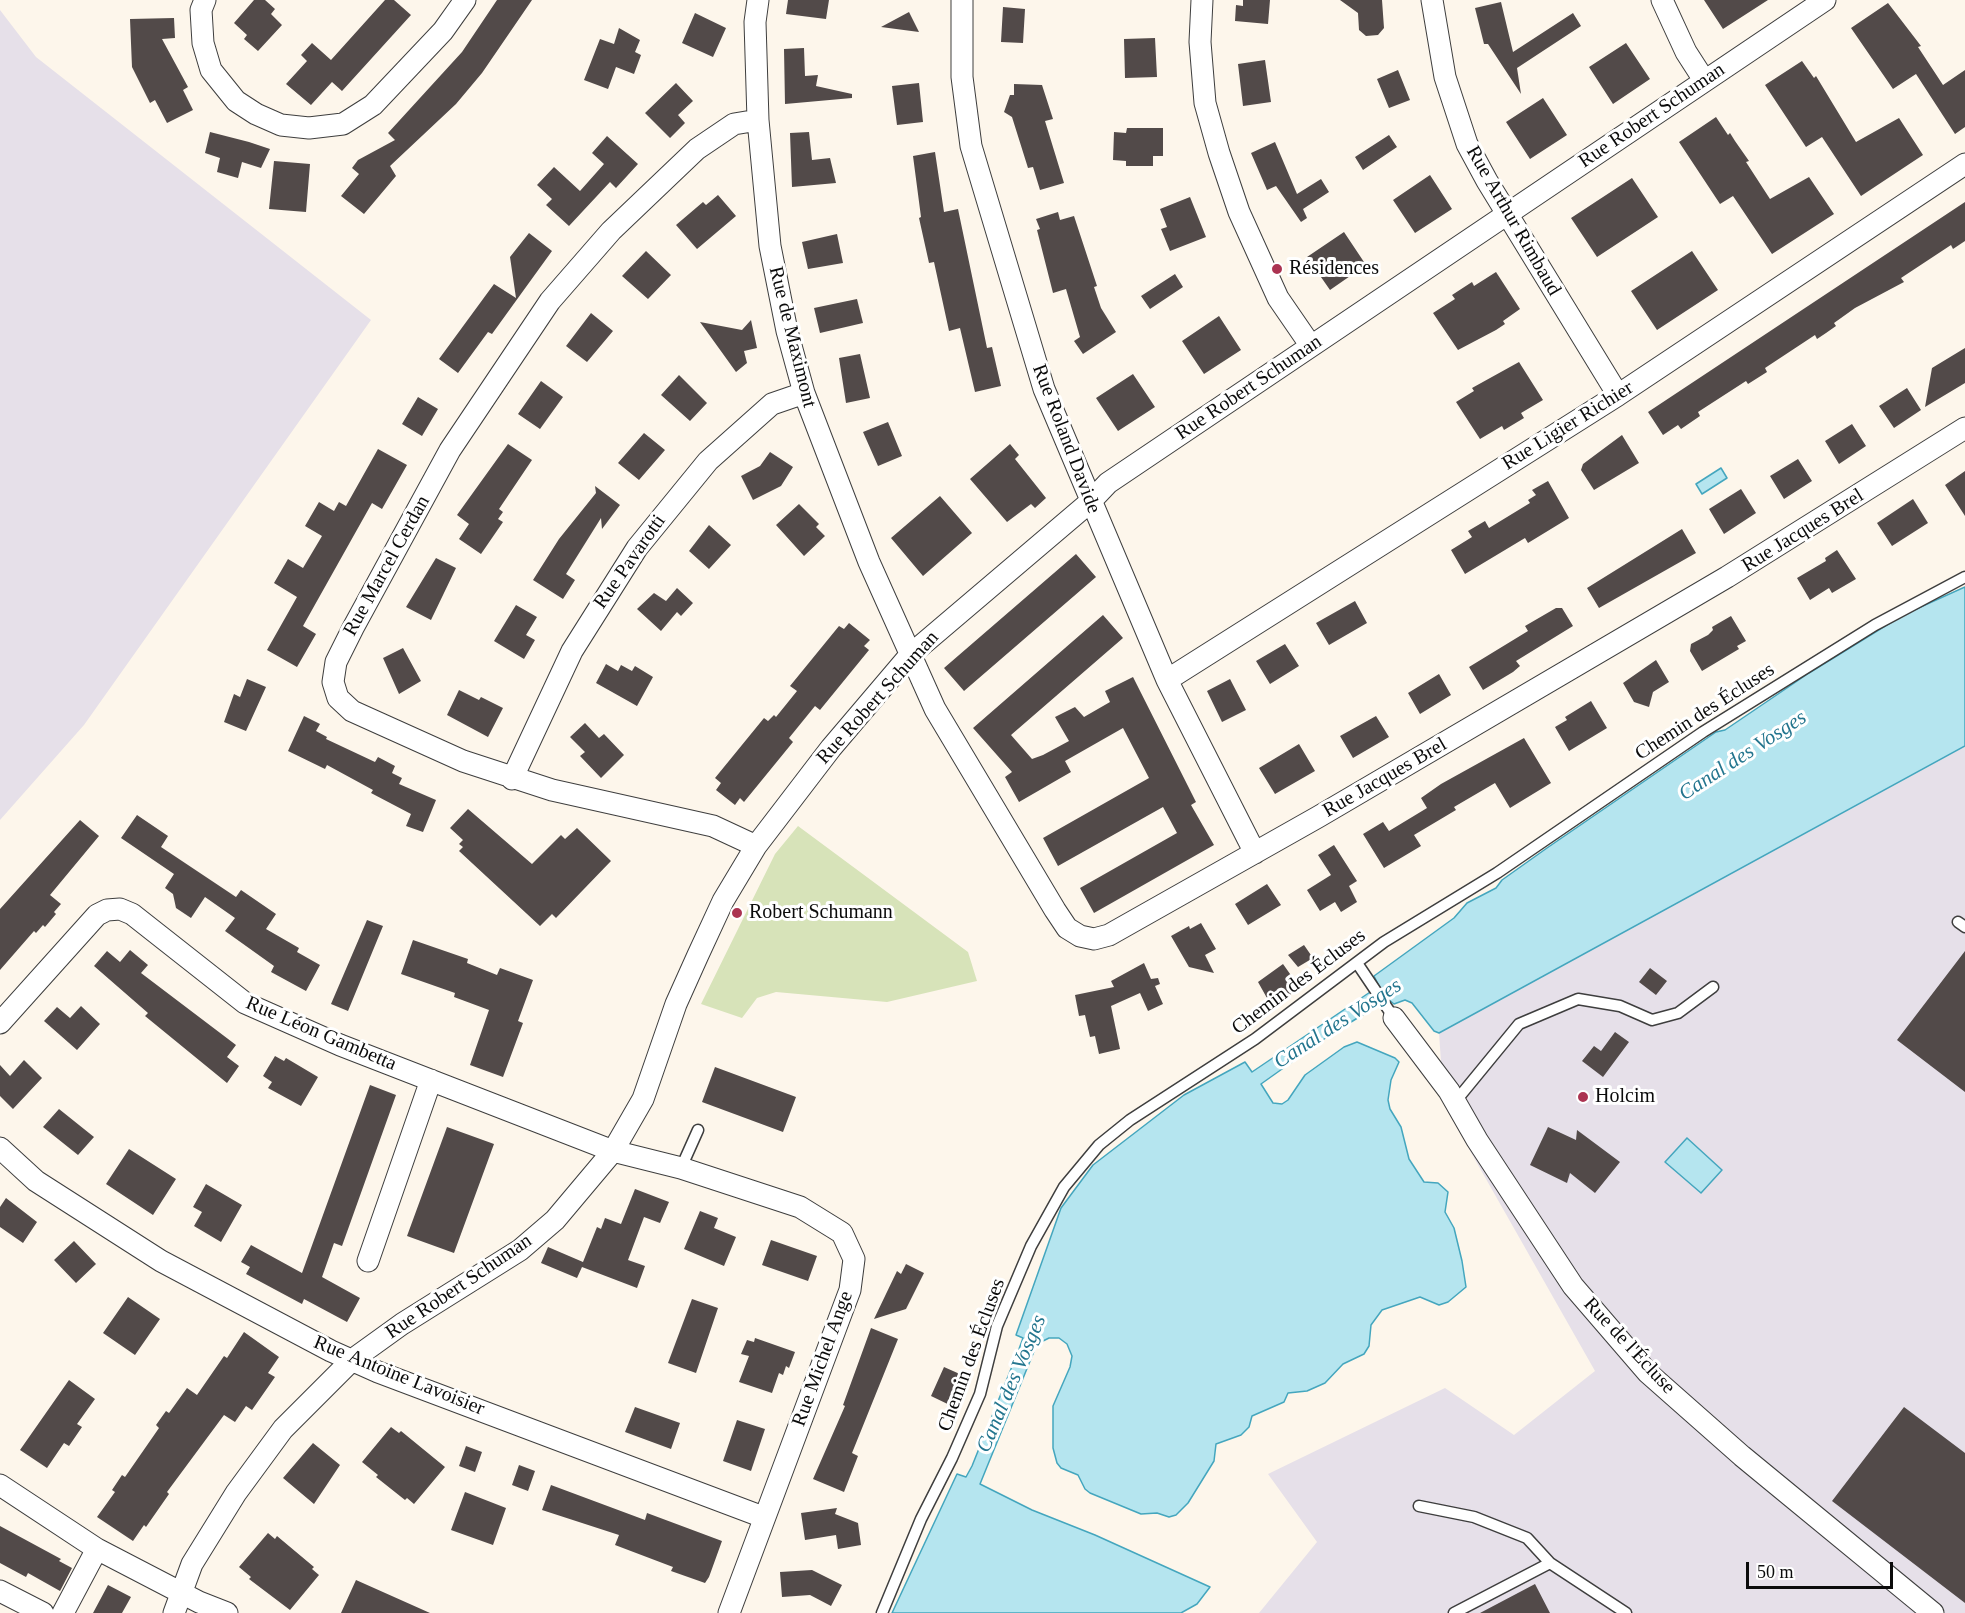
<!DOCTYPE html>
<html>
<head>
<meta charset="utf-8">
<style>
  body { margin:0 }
  #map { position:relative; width:1965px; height:1613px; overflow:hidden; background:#fdf6eb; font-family:Georgia,serif }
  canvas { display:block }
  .scale { position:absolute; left:1746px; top:1562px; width:147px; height:27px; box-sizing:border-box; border:3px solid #0b0b0b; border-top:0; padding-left:8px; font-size:18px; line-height:21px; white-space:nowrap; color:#0b0b0b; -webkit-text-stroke:4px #fff; paint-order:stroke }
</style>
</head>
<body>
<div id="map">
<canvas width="1965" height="1613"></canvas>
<div class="scale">50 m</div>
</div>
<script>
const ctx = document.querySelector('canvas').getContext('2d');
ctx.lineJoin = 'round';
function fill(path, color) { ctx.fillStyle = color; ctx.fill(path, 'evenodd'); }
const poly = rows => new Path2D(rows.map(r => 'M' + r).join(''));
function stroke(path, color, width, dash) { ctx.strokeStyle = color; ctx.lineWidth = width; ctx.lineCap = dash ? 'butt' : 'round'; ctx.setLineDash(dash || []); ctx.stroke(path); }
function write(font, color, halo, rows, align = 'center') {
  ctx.font = font + ' Georgia,serif'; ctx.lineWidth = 6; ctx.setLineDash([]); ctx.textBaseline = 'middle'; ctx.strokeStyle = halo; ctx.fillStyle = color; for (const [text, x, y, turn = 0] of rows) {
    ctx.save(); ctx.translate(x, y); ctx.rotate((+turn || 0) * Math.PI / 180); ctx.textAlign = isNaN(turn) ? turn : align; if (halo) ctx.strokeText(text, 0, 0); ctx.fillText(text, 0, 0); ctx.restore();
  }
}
const industrial = poly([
  [0,10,36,57,371,320,84,725,0,820],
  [1965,746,1965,1613,1259,1613,1317,1542,1268,1474,1445,1388,1514,1435,1595,1371,1444,1105,1439,1033]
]);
const green = poly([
  [798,826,968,952,977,981,887,1002,776,992,757,998,742,1018,701,1004,775,854]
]);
const water = poly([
  [1721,468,1727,478,1702,494,1696,484,1721,468],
  [1965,587,1965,746,1439,1033,1434,1031,1412,1003,1405,1000,1394,1004,1388,999,1327,1037,1261,1084,1273,1103,1282,1104,1288,1100,1305,1075,1344,1047,1357,1042,1395,1058,1399,1062,1391,1080,1388,1100,1390,1109,1401,1127,1409,1159,1424,1182,1438,1183,1448,1192,1445,1212,1454,1228,1462,1261,1466,1287,1448,1302,1439,1305,1420,1297,1382,1310,1371,1325,1369,1346,1364,1354,1343,1364,1325,1383,1307,1391,1288,1393,1284,1402,1252,1416,1249,1427,1241,1435,1216,1444,1214,1461,1188,1503,1176,1515,1169,1517,1157,1513,1141,1514,1090,1493,1085,1489,1078,1475,1061,1468,1057,1463,1053,1448,1053,1406,1070,1367,1072,1356,1067,1344,1059,1338,1049,1338,1037,1344,980,1484,1032,1510,1095,1535,1210,1587,1197,1604,1181,1613,892,1613,957,1474,966,1477,972,1466,1019,1349,1023,1338,1016,1335,1061,1208,1093,1165,1184,1095,1245,1062,1252,1072,1379,986,1374,976,1454,918,1467,903,1496,888,1502,880,1547,848,1716,732,1725,730,1809,673,1903,615,1965,587],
  [1687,1138,1722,1170,1701,1193,1665,1162,1687,1138]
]);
const building = poly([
  [254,0,265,0,275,9,271,14,282,25,258,51,244,39,247,35,234,23],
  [385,0,394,0,411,15,342,91,332,82,311,105,286,84,307,61,301,55,312,43,331,60],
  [497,0,532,0,482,73,456,104,390,166,396,176,364,214,341,196,359,174,352,168,358,160,395,140,388,133,462,52],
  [788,0,829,0,826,19,786,14],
  [1243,0,1270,0,1268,24,1235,21,1236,5,1243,6],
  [1340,0,1382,0,1384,28,1378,35,1366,36,1359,30,1358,13],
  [1704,0,1768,0,1723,29],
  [1501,2,1513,52,1573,13,1581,26,1517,68,1521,94,1488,44,1484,44,1475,8],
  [1888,3,1921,46,1918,47,1943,85,1965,70,1965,127,1955,134,1916,74,1893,89,1851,28],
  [1003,7,1025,9,1023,43,1001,42],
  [909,12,919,32,881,27],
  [695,13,726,28,713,57,682,43],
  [174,18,175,38,162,39,188,87,183,90,193,110,167,123,155,100,150,103,132,67,130,19],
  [619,28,640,40,635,52,641,55,634,74,616,67,608,89,584,80,600,39,614,44],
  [1155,38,1157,77,1125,78,1124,39],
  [1626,43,1650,79,1613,104,1589,67],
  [804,48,805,76,818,75,816,86,852,94,852,98,785,104,784,49],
  [1265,60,1271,102,1243,106,1238,64],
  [1802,61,1814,78,1816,76,1856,142,1899,118,1923,155,1861,196,1822,137,1806,147,1765,85],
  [1398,70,1410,100,1389,108,1377,79],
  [676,83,693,101,678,115,685,123,670,138,645,113],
  [919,83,923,122,897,125,892,86],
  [1014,84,1042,85,1053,119,1045,121,1064,183,1040,190,1033,167,1028,168,1012,117,1004,112,1010,95,1014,95],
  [1543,98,1567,135,1530,159,1506,122],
  [1716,117,1728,135,1730,133,1735,141,1749,161,1746,162,1770,199,1809,177,1834,214,1772,254,1733,196,1720,204,1679,142],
  [1127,128,1163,128,1163,156,1153,156,1153,166,1126,166,1126,161,1113,160,1114,132,1126,133],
  [210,132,249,142,270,149,261,168,242,162,238,178,217,172,220,158,205,153],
  [809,132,812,160,830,158,836,183,792,187,790,133],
  [1389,135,1397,147,1363,170,1355,157],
  [607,136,638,164,616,188,610,182,569,226,546,205,552,199,537,185,554,167,580,191,604,164,592,153],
  [1275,142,1297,194,1321,179,1329,192,1303,209,1307,218,1301,222,1276,186,1267,190,1251,153],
  [935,152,944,212,958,209,987,348,992,347,1001,386,975,392,960,328,949,331,934,262,929,263,919,218,921,217,913,156],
  [274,161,310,164,306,212,269,209],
  [1430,175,1452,209,1415,233,1393,200],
  [1632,178,1658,217,1597,257,1571,218],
  [718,195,736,216,697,249,676,225,703,202,706,205],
  [1190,197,1206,237,1170,251,1161,229,1167,227,1160,209],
  [1965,202,1965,241,1953,249,1951,245,1901,278,1904,282,1855,308,1834,323,1836,326,1826,333,1817,339,1815,335,1765,368,1767,372,1748,384,1746,381,1698,412,1700,416,1681,429,1678,425,1663,435,1648,412],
  [1058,212,1060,220,1074,216,1097,286,1094,287,1101,308,1116,332,1083,354,1074,341,1080,337,1066,289,1053,293,1037,230,1040,229,1036,219],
  [1344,232,1366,265,1330,290,1307,257],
  [529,233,552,251,492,334,488,332,458,373,439,359,494,284,516,298,510,257],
  [837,234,843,263,808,269,802,242],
  [646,251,671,275,648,299,622,276],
  [1692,251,1718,290,1657,330,1631,291],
  [1496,272,1520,309,1503,321,1505,324,1496,330,1458,350,1433,313,1455,299,1452,295,1472,282,1474,286],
  [1175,274,1183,287,1150,309,1141,296],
  [857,299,863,323,820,333,814,308],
  [591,313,613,331,587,362,566,346],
  [1219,316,1241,350,1204,374,1182,341],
  [751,320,757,348,744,351,747,363,736,372,700,322,742,330],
  [1965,348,1965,383,1925,407,1932,368],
  [860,354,870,398,846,403,839,358],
  [1519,362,1543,400,1521,413,1524,418,1504,430,1502,426,1480,439,1456,402,1474,391,1472,388],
  [1133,374,1155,407,1118,431,1096,398],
  [679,375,707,403,690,421,661,395],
  [541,381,563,397,540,429,518,414],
  [1907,388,1921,410,1894,428,1879,406],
  [418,397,438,409,422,436,402,424],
  [888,422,902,456,878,466,863,432],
  [1852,424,1866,446,1839,464,1825,441],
  [644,433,665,450,639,480,618,463],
  [1622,435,1639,463,1594,490,1581,470,1583,464],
  [508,444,532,460,499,509,503,512,498,519,503,522,481,554,459,539,469,524,457,515],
  [1010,444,1019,455,1015,459,1046,498,1035,508,1031,504,1007,522,970,479],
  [378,449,407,465,382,509,372,503,303,626,316,634,297,667,267,650,297,597,274,583,288,559,303,568,322,536,305,526,319,502,334,511,339,502,346,506],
  [770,452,793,467,781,486,753,500,741,476,760,466],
  [1798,459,1812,481,1784,499,1770,476],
  [1965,471,1965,516,1945,485],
  [1548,481,1569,518,1528,543,1525,538,1465,574,1451,550,1472,537,1468,531,1485,521,1489,528,1530,503,1528,500,1536,495,1532,490],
  [595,486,620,505,602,529,601,518,566,574,575,580,563,599,533,580,559,539,596,493],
  [1741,489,1756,513,1724,534,1709,509],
  [940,496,972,533,923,576,891,538],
  [1913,499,1928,523,1892,546,1877,523],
  [799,504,819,524,816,527,825,536,804,556,776,525],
  [709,525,731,545,709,569,689,551],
  [1682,529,1696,553,1599,608,1587,588],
  [1837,550,1856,579,1832,593,1829,588,1810,600,1797,578,1826,561,1825,558],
  [1076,554,1096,577,964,691,944,668],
  [436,558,456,568,431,620,406,607],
  [677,588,693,603,681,616,677,612,661,631,637,609,654,593,666,601],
  [1355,601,1367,623,1329,645,1316,623],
  [516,605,537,617,526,635,535,640,524,659,494,641],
  [1556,608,1562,608,1573,626,1516,661,1520,666,1513,672,1483,690,1469,667,1528,631,1525,626],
  [1103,615,1123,638,1011,735,1032,759,1043,755,1069,741,1055,717,1075,707,1084,717,1110,702,1105,691,1133,677,1196,802,1191,805,1214,845,1094,913,1080,888,1177,833,1163,807,1058,866,1043,838,1149,778,1123,728,1065,761,1071,772,1019,802,1005,777,1012,772,973,728],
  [1731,616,1746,641,1737,646,1739,649,1702,671,1690,651,1691,644,1708,635,1713,630,1712,627],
  [849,623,870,640,864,646,869,650,820,710,815,706,789,738,793,742,744,802,740,798,735,805,716,790,721,783,715,778,764,718,768,721,774,715,776,717,797,691,790,686,839,626,844,629],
  [1285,644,1299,666,1270,684,1256,661],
  [403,648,421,681,399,694,383,658],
  [1656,660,1669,682,1653,692,1649,707,1634,702,1623,683],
  [606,664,618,671,621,665,632,671,635,666,653,677,637,706,596,683],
  [1439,674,1451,695,1420,714,1408,693],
  [247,679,266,687,246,731,224,722,234,694,240,697],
  [1230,679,1246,710,1222,722,1207,691],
  [459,690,479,700,481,697,503,708,488,737,447,715],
  [1591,701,1607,728,1569,751,1555,727,1567,720,1565,717],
  [304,716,320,724,316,731,327,737,326,739,375,762,378,757,395,766,392,773,402,778,399,784,436,800,423,832,406,826,411,814,371,793,373,790,327,765,325,769,288,751],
  [1376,716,1389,737,1353,758,1340,736],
  [585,723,599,738,604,734,624,755,601,778,580,756,585,752,570,737],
  [1524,738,1551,783,1510,808,1495,783,1454,807,1456,810,1414,835,1421,846,1384,868,1363,834,1383,822,1389,831,1427,808,1421,798,1441,784],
  [1299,744,1315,771,1275,794,1259,768],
  [468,809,532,864,561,835,565,839,577,828,611,861,556,918,552,914,540,926,459,851,463,847,459,844,463,840,450,828],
  [137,815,168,836,161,847,236,897,241,890,276,914,266,929,299,948,297,952,320,965,306,991,271,972,274,966,225,931,235,918,205,897,191,918,176,908,173,894,165,888,174,874,121,838],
  [80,820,99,836,50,895,61,904,54,912,56,914,45,927,43,925,36,933,34,931,0,970,0,909],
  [1334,845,1357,881,1349,886,1357,902,1341,912,1335,902,1320,911,1307,890,1331,875,1318,855],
  [1267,884,1281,905,1248,925,1235,904],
  [367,920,383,926,348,1011,331,1004],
  [1201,923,1216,949,1205,955,1214,973,1189,967,1171,936,1189,926,1190,929],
  [413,940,468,959,467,963,497,975,500,968,533,980,518,1021,523,1023,503,1077,470,1065,489,1010,454,997,455,993,401,974],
  [1304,945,1313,958,1298,967,1288,955],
  [130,950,148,965,141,973,236,1045,227,1057,239,1066,227,1083,145,1016,148,1013,94,966,107,951,120,962],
  [1965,951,1965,1092,1897,1040],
  [1144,963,1151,979,1158,978,1160,984,1155,986,1163,1004,1148,1011,1140,993,1111,1006,1120,1049,1099,1054,1095,1036,1090,1037,1085,1015,1079,1016,1075,995,1114,987,1111,981],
  [1283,964,1300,988,1272,1007,1258,982],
  [1650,968,1667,981,1656,995,1639,982],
  [81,1006,100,1024,77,1050,44,1021,57,1007,70,1018],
  [1615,1032,1629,1042,1603,1077,1582,1061,1594,1046,1601,1051],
  [275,1056,284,1061,286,1058,318,1077,301,1106,268,1088,272,1082,263,1076],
  [24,1060,42,1078,13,1109,0,1096,0,1065,10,1076],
  [715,1067,796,1097,783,1132,702,1102],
  [370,1085,396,1095,342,1246,334,1243,322,1277,360,1298,347,1322,304,1299,302,1304,246,1274,250,1267,241,1262,251,1245,302,1273],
  [59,1109,94,1137,78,1155,43,1127],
  [447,1127,494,1144,454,1253,407,1236],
  [1548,1127,1576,1140,1577,1130,1620,1162,1595,1193,1570,1173,1567,1183,1530,1165],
  [129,1149,176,1179,153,1215,106,1184],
  [206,1184,242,1205,221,1242,194,1226,202,1212,193,1207],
  [635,1189,669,1202,660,1223,644,1217,628,1260,645,1266,637,1288,582,1267,577,1278,541,1263,548,1247,583,1262,597,1227,601,1229,605,1218,621,1224],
  [6,1198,37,1222,23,1243,0,1227,0,1207],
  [700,1211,718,1218,714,1228,736,1237,724,1266,684,1249],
  [771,1240,817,1256,808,1281,762,1265],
  [74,1241,96,1264,76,1283,54,1260],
  [906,1264,924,1273,906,1309,874,1319,897,1271,901,1274],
  [128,1297,160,1319,135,1355,103,1333],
  [692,1299,718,1308,696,1373,668,1363],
  [871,1328,898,1339,852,1453,858,1456,844,1492,813,1479,845,1406,843,1405],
  [244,1332,279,1357,268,1373,275,1377,252,1410,246,1406,235,1422,224,1415,167,1492,169,1494,146,1527,144,1525,133,1541,97,1517,115,1492,112,1490,122,1475,125,1477,159,1428,156,1425,166,1411,169,1413,187,1388,197,1395,224,1356,227,1358],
  [755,1338,795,1352,789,1368,786,1366,783,1375,779,1373,772,1393,739,1382,749,1356,741,1354,747,1340,754,1342],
  [944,1367,971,1379,958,1409,931,1396],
  [69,1380,95,1399,77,1424,82,1427,69,1446,64,1443,47,1468,20,1450],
  [635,1407,680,1423,671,1449,625,1432],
  [1904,1407,1965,1453,1965,1603,1832,1501],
  [737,1420,765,1429,751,1471,723,1461],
  [391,1427,399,1433,401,1431,445,1467,414,1504,407,1498,405,1500,376,1477,378,1475,362,1462],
  [313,1443,340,1465,314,1504,283,1478],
  [466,1446,482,1452,475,1472,459,1466],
  [519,1465,535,1471,528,1491,512,1485],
  [551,1485,645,1520,647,1513,722,1541,709,1577,705,1583,671,1571,673,1567,615,1545,619,1535,542,1510],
  [465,1492,506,1508,493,1545,451,1530],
  [837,1508,835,1514,858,1523,861,1545,838,1549,836,1535,805,1540,801,1513],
  [0,1526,61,1559,59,1561,72,1568,60,1591,28,1573,26,1577,0,1563],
  [268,1533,275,1539,277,1536,314,1567,312,1569,319,1575,290,1610,249,1579,251,1577,239,1567],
  [812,1570,842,1585,831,1606,810,1595,782,1597,780,1572],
  [356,1580,430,1613,341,1613],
  [1535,1584,1550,1613,1480,1613],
  [108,1585,131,1597,122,1613,93,1613]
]);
const lane = poly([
  [1958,922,1965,927],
  [1357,963,1394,1018],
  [1455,1102,1519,1024,1578,999,1620,1006,1652,1020,1678,1013,1713,987],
  [681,1168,698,1130],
  [1419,1506,1474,1517,1527,1538,1550,1563,1626,1613],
  [882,1613,921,1519,952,1458,980,1394,997,1326,1031,1246,1064,1187,1099,1145,1130,1120,1255,1039,1384,942,1497,873,1703,732,1875,625,1965,577],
  [1454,1613,1550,1563]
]);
const street = poly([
  [205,0,201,10,203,43,211,70,236,101,256,114,281,125,309,128,343,124,373,105,443,31,465,0],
  [758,0,755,22,758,120,770,246,787,331,804,393,869,562,935,709,1055,910,1067,928,1080,936,1094,939,1109,935,1318,817,1727,577,1965,428],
  [962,0,962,77,971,146,1044,389,1167,680,1255,853],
  [1202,0,1200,42,1205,103,1219,153,1239,212,1278,298,1311,346],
  [1432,0,1445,77,1467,144,1487,181,1618,395],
  [1662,0,1686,52,1704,80],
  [1167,680,1618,395,1965,164],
  [512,779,572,651,637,548,708,461,772,404,804,393],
  [756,846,713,826,552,790,463,761,352,711,338,698,333,682,336,662,353,628,450,450,550,301,611,231,697,149,734,124,758,120],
  [1394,1018,1449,1091,1477,1140,1573,1286,1648,1373,1742,1456,1933,1613],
  [0,1023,97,915,107,910,120,909,132,914,245,1003,340,1045,613,1151,681,1168,800,1207,842,1233,854,1259,850,1290,729,1613],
  [0,1148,36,1181,161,1261,331,1351,378,1372,763,1517],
  [368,1261,431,1080],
  [0,1485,97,1549,199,1602,227,1613],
  [0,1591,43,1613],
  [63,1613,97,1549],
  [174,1613,192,1564,236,1493,283,1429,352,1360,402,1324,520,1250,555,1220,613,1151,643,1099,676,1004,698,955,723,901,756,846,831,748,910,655,1090,502,1108,483,1825,0]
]);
const markers = [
  [1277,269,6,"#ab3351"],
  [737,913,6,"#ab3351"],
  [1583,1097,6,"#ab3351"]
];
const streetNames = [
  ["Rue Robert Schuman",1652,116,-34],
  ["Rue Arthur Rimbaud",1513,221,60],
  ["Rue de Maximont",792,337,76],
  ["Rue Robert Schuman",1249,388,-34],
  ["Rue Ligier Richier",1568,426,-32],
  ["Rue Roland Davide",1066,439,69],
  ["Rue Jacques Brel",1803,531,-32],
  ["Rue Pavarotti",630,562,-55],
  ["Rue Marcel Cerdan",387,566,-61],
  ["Rue Robert Schuman",878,698,-48],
  ["Chemin des Écluses",1705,712,-33],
  ["Rue Jacques Brel",1385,778,-30],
  ["Chemin des Écluses",1299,982,-37],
  ["Rue Léon Gambetta",321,1034,23],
  ["Rue Robert Schuman",459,1287,-34],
  ["Rue de l'Écluse",1629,1346,47],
  ["Chemin des Écluses",972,1355,-70],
  ["Rue Michel Ange",823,1359,-70],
  ["Rue Antoine Lavoisier",399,1376,22]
];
const poiNames = [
  ["Résidences",1289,269],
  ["Robert Schumann",749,913],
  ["Holcim",1595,1097]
];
const waterNames = [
  ["Canal des Vosges",1743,756,-33],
  ["Canal des Vosges",1338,1024,-33],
  ["Canal des Vosges",1012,1384,-67]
];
fill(industrial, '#e6e0e9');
fill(green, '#d7e3b9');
fill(water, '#b5e5ef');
stroke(water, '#44a6be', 1.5);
fill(building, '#524a49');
stroke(lane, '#3e3e3e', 13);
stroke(street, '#3e3e3e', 23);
stroke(lane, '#fff', 10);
stroke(street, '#fff', 21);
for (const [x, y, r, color] of markers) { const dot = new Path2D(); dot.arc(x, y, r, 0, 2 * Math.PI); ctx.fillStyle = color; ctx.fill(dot); stroke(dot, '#fff', 2); }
write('20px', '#0b0b0b', '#fff', streetNames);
write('20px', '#0b0b0b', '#fff', poiNames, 'left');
write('italic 21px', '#23758e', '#fff', waterNames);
</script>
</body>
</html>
